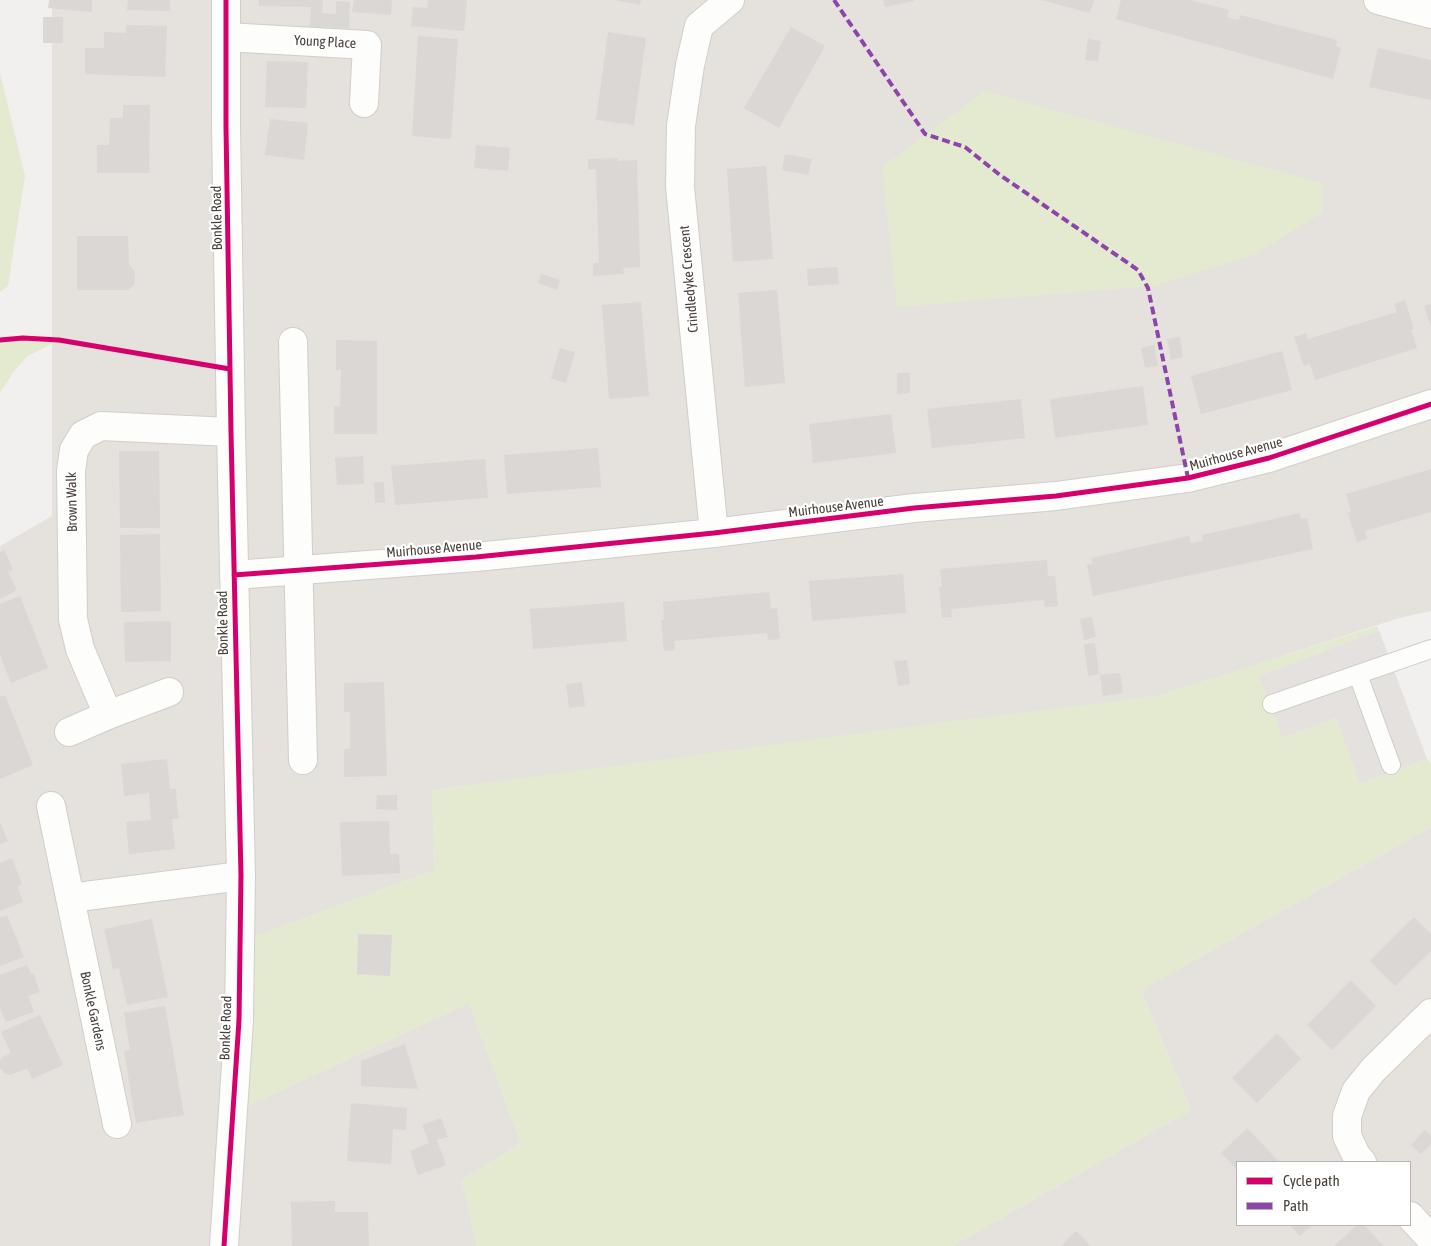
<!DOCTYPE html>
<html>
<head>
<meta charset="utf-8">
<style>
  body { margin:0 }
  #map { position:relative; width:1431px; height:1246px; overflow:hidden; background:#f2f0ee; font-family:"Asap Condensed",sans-serif }
  canvas { display:block }
  .legend { position:absolute; left:1236px; top:1161px; width:175px; height:65px; box-sizing:border-box; background:#fff; border:1px solid #b6b3b0; margin:0; padding:6px 9px; list-style:none; font-size:15px; color:#48413a }
  .legend li { display:flex; align-items:center; gap:10px; height:25px }
  .legend b { width:25px; border:1px solid #b6b3b0 }
</style>
</head>
<body>
<div id="map">
<canvas width="1431" height="1246"></canvas>
<ul class="legend">
<li><b style="height:6px;background:#d6006c"></b>Cycle path</li>
<li><b style="height:6px;background:#8e44ad"></b>Path</li>
</ul>
</div>
<script>
const ctx = document.querySelector('canvas').getContext('2d');
ctx.lineJoin = 'round';
function fill(path, color) { ctx.fillStyle = color; ctx.fill(path, 'evenodd'); }
const poly = rows => new Path2D(rows.map(r => 'M' + r).join(''));
function stroke(path, color, width, dash) { ctx.strokeStyle = color; ctx.lineWidth = width; ctx.lineCap = dash ? 'butt' : 'round'; ctx.setLineDash(dash || []); ctx.stroke(path); }
function write(font, color, halo, rows, align = 'center') {
  ctx.font = font + ' "Asap Condensed",sans-serif'; ctx.lineWidth = 4.5; ctx.setLineDash([]); ctx.textBaseline = 'middle'; ctx.strokeStyle = halo; ctx.fillStyle = color; for (const [text, x, y, turn = 0] of rows) {
    ctx.save(); ctx.translate(x, y); ctx.rotate((+turn || 0) * Math.PI / 180); ctx.textAlign = isNaN(turn) ? turn : align; if (halo) ctx.strokeText(text, 0, 0); ctx.fillText(text, 0, 0); ctx.restore();
  }
}
const residential = poly([
  [52,0,1431,0,1431,611,1399,618,1250,667,1157,696,935,726,432,790,435,870,240,942,234,1112,469,1003,521,1143,462,1180,477,1246,0,1246,0,546,52,516],
  [1431,827,1431,1246,952,1246,1191,1110,1141,990],
  [1237,1162,1410,1162,1410,1225,1237,1225]
]);
const green = poly([
  [0,73,25,176,8,286,0,292],
  [984,91,1322,183,1322,213,1254,255,1154,286,897,307,882,167],
  [23,338,59,340,28,356,14,371,0,393,0,340],
  [1377,626,1379,630,1259,676,1282,738,1336,718,1360,784,1427,759,1431,763,1431,827,1141,990,1191,1110,952,1246,477,1246,462,1180,521,1143,469,1003,234,1112,240,942,435,870,432,790,935,723,1157,696,1250,667]
]);
const parking = poly([
  [1379,630,1427,759,1360,784,1336,718,1282,738,1259,676]
]);
const building = poly([
  [49,0,92,0,92,12,48,8],
  [128,0,170,0,170,11,127,10],
  [259,0,323,0,322,13,336,14,336,1,350,2,349,28,310,27,311,7,259,6],
  [354,0,392,0,391,15,352,12],
  [428,0,467,0,464,31,411,26,413,7,427,8],
  [614,0,641,0,640,5],
  [883,0,914,0,914,1,885,7],
  [1041,0,1094,0,1090,13],
  [1121,0,1190,0,1229,10,1227,17,1232,19,1239,20,1240,15,1337,40,1336,46,1341,48,1333,79,1116,19],
  [43,17,63,17,63,43,43,43],
  [126,25,167,26,165,77,85,74,85,48,104,48,104,32,126,33],
  [791,27,825,46,779,128,744,108],
  [608,32,646,38,634,125,596,120],
  [418,36,458,39,451,139,412,136],
  [1088,39,1101,41,1098,61,1085,60],
  [1378,48,1431,60,1431,100,1369,87],
  [267,61,308,62,306,108,265,107],
  [123,105,150,105,149,173,97,173,97,145,109,145,110,118,123,118],
  [270,119,308,123,304,160,265,155],
  [476,145,510,148,508,171,474,168],
  [785,154,812,159,808,175,782,170],
  [618,158,618,161,637,160,640,267,623,268,624,274,593,276,593,263,599,263,596,169,588,170,588,159],
  [766,166,773,259,733,262,727,169],
  [77,236,128,236,129,265,135,272,134,285,128,290,77,290],
  [837,267,839,284,808,286,807,269],
  [541,274,560,280,557,290,538,283],
  [777,290,785,383,745,387,738,293],
  [1405,300,1414,329,1411,330,1417,348,1315,380,1310,364,1304,366,1294,337,1306,333,1308,339,1397,312,1394,304],
  [641,302,649,396,609,399,602,305],
  [1431,304,1431,327,1424,306],
  [1180,337,1183,357,1171,360,1167,339],
  [336,340,377,341,377,434,334,434,334,406,340,406,341,370,336,370],
  [1154,345,1158,366,1145,368,1141,348],
  [560,348,575,352,566,383,551,378],
  [1282,351,1292,390,1201,414,1191,376],
  [897,373,910,373,910,393,897,394],
  [1143,386,1148,425,1055,438,1050,399],
  [1021,399,1025,438,932,448,927,409],
  [891,414,896,453,813,463,809,424],
  [598,448,601,487,507,494,504,455],
  [119,451,159,451,160,528,120,528],
  [363,456,364,484,337,485,335,458],
  [485,459,488,498,395,505,391,466],
  [1431,469,1431,512,1365,531,1367,539,1357,542,1348,513,1351,512,1346,494],
  [384,482,385,502,375,503,374,483],
  [1300,513,1301,519,1307,518,1313,549,1093,596,1087,565,1093,564,1091,558,1189,536,1191,543,1203,541,1202,535],
  [160,534,161,611,121,612,120,535],
  [4,550,13,569,8,572,17,590,0,599,0,552],
  [1047,560,1048,576,1055,576,1058,606,1045,607,1044,600,951,609,952,617,942,618,939,587,942,587,940,569],
  [903,574,906,613,812,621,809,581],
  [769,592,771,609,777,608,780,639,768,640,767,633,674,641,675,650,664,651,661,620,664,620,663,602],
  [20,596,48,668,11,683,0,655,0,604],
  [624,602,627,641,533,649,530,609],
  [1092,617,1096,637,1084,640,1080,619],
  [171,621,171,661,125,662,124,622],
  [1095,643,1099,674,1088,676,1084,644],
  [907,660,910,684,898,686,894,661],
  [1120,673,1123,693,1103,696,1100,675],
  [384,682,387,776,344,777,344,749,350,749,350,712,344,712,344,683],
  [582,682,585,706,569,708,566,684],
  [5,695,33,765,0,779,0,697],
  [167,759,170,789,176,789,177,804,179,819,172,819,175,849,129,854,126,822,151,820,149,793,124,796,121,764],
  [377,795,397,795,397,810,376,809],
  [389,821,390,854,399,854,400,873,342,876,340,822],
  [0,822,8,841,0,844],
  [12,858,22,884,17,886,23,902,0,911,0,863],
  [7,915,24,957,0,966,0,918],
  [1414,917,1431,934,1431,951,1395,986,1370,961],
  [152,919,168,997,127,1005,119,968,113,969,104,929],
  [358,934,392,935,390,976,357,974],
  [27,965,31,974,33,973,40,992,28,996,34,1012,6,1022,0,1008,0,975],
  [1351,980,1376,1006,1332,1050,1307,1025],
  [165,1006,184,1115,136,1123,124,1051,130,1050,124,1013],
  [40,1015,63,1065,32,1079,27,1068,11,1075,5,1074,0,1068,0,1061,3,1057,11,1053,1,1032],
  [1277,1033,1301,1059,1257,1103,1232,1078],
  [405,1044,418,1089,361,1086,361,1061],
  [351,1103,407,1108,406,1130,393,1129,391,1164,347,1161],
  [441,1118,448,1137,437,1140,446,1165,418,1175,410,1151,429,1143,422,1125],
  [1247,1128,1266,1148,1279,1162,1237,1162,1237,1170,1221,1153],
  [1425,1130,1431,1136,1431,1144,1421,1154,1411,1145],
  [335,1201,335,1212,368,1212,369,1246,292,1246,291,1202],
  [1290,1225,1312,1225,1300,1236],
  [1357,1225,1364,1225,1384,1246,1334,1246],
  [1076,1231,1091,1246,1061,1246]
]);
const service = poly([
  [1358,675,1391,765],
  [1272,704,1431,649]
]);
const minor = poly([
  [1378,0,1431,14],
  [226,37,367,45,364,103],
  [293,342,303,760],
  [714,533,680,187,681,126,690,65,699,26,730,0],
  [234,575,476,557,714,533,914,508,1056,496,1188,478,1269,458,1431,404],
  [108,715,80,649,73,619,71,471,74,450,83,435,101,426,231,432],
  [69,732,108,715,169,692],
  [51,806,117,1124],
  [70,898,241,876],
  [1362,1162,1356,1155,1347,1136,1347,1116,1356,1091,1373,1070,1431,1013],
  [1410,1216,1431,1239]
]);
const tertiary = poly([
  [224,1246,239,1020,241,876,231,432,226,127,226,0]
]);
const quiet = poly([
  [834,0,925,134,965,147,1000,175,1138,270,1148,288,1188,478]
]);
const cycleway = poly([
  [0,340,23,338,59,340,230,369],
  [234,575,476,557,714,533,914,508,1056,496,1188,478,1269,458,1431,404],
  [224,1246,239,1020,241,876,231,432,226,127,226,0]
]);
const streetNames = [
  ["Young Place",325,42,3],
  ["Bonkle Road",217,218,-91],
  ["Crindledyke Crescent",689,279,-95],
  ["Muirhouse Avenue",1236,454,-15],
  ["Brown Walk",72,502,-91],
  ["Muirhouse Avenue",836,507,-7],
  ["Muirhouse Avenue",434,549,-5],
  ["Bonkle Road",223,623,-91],
  ["Bonkle Gardens",93,1011,78],
  ["Bonkle Road",226,1028,-88]
];
fill(residential, '#e5e1dc');
fill(green, '#e3ead0');
fill(parking, '#e4e1df');
fill(building, '#dad7d5');
stroke(service, '#d0cecb', 20);
stroke(minor, '#d0cecb', 30);
stroke(tertiary, '#d0cecb', 30);
stroke(service, '#fdfdfc', 18);
stroke(minor, '#fdfdfc', 28);
stroke(tertiary, '#fdfdfc', 28);
stroke(quiet, '#8e44ad', 4, [8, 4]);
stroke(cycleway, '#d6006c', 5);
write('14px', '#48413a', '#fff', streetNames);
</script>
</body>
</html>
